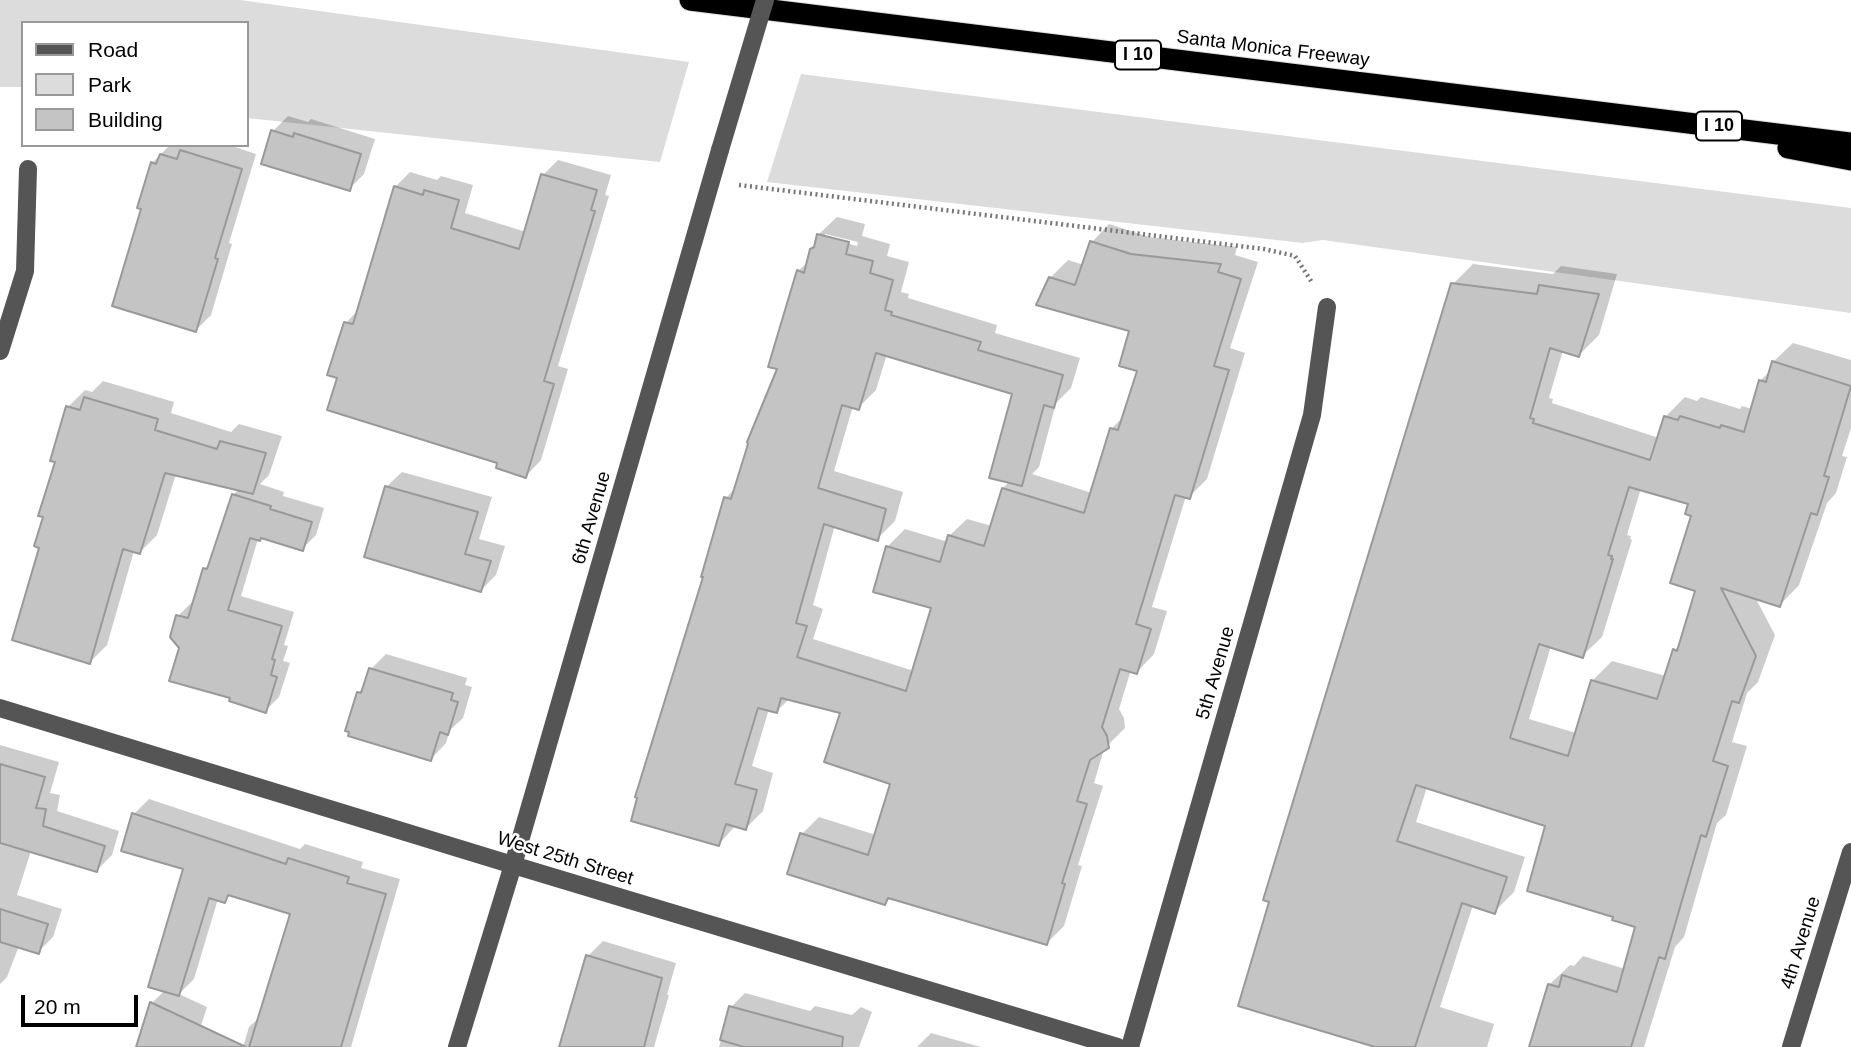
<!DOCTYPE html>
<html>
<head>
<meta charset="utf-8">
<style>
  body { margin:0 }
  #map { position:relative; width:1851px; height:1047px; overflow:hidden; background:#fff; font-family:Helvetica,sans-serif }
  canvas { display:block }
  .legend { position:absolute; left:21px; top:21px; width:228px; height:126px; box-sizing:border-box; background:#fff; border:2px solid #999; margin:0; padding:9px 12px; list-style:none; font-size:21px; color:#000 }
  .legend li { display:flex; align-items:center; gap:14px; height:35px }
  .legend b { width:35px; border:2px solid #999 }
  .scale { position:absolute; left:21px; top:995px; width:117px; height:32px; box-sizing:border-box; border:4px solid #000; border-top:0; padding-left:9px; font-size:21px; line-height:24px; white-space:nowrap; color:#000; -webkit-text-stroke:5px #fff; paint-order:stroke }
</style>
</head>
<body>
<div id="map">
<canvas width="1851" height="1047"></canvas>
<ul class="legend">
<li><b style="height:9px;background:#555"></b>Road</li>
<li><b style="height:19px;background:#dcdcdc"></b>Park</li>
<li><b style="height:19px;background:#c4c4c4"></b>Building</li>
</ul>
<div class="scale">20 m</div>
</div>
<script>
const ctx = document.querySelector('canvas').getContext('2d');
ctx.lineJoin = 'round';
function fill(path, color) { ctx.fillStyle = color; ctx.fill(path, 'evenodd'); }
const poly = rows => new Path2D(rows.map(r => 'M' + r).join(''));
function stroke(path, color, width, dash) { ctx.strokeStyle = color; ctx.lineWidth = width; ctx.lineCap = dash ? 'butt' : 'round'; ctx.setLineDash(dash || []); ctx.stroke(path); }
function write(font, color, halo, rows, align = 'center') {
  ctx.font = font + ' Helvetica,sans-serif'; ctx.lineWidth = 5; ctx.setLineDash([]); ctx.textBaseline = 'middle'; ctx.strokeStyle = halo; ctx.fillStyle = color; for (const [text, x, y, turn = 0] of rows) {
    ctx.save(); ctx.translate(x, y); ctx.rotate((+turn || 0) * Math.PI / 180); ctx.textAlign = isNaN(turn) ? turn : align; if (halo) ctx.strokeText(text, 0, 0); ctx.fillText(text, 0, 0); ctx.restore();
  }
}
const green = poly([
  [0,0,240,0,689,62,660,162,247,118,247,23,23,23,23,87,0,87],
  [801,74,1851,208,1851,313,1323,240,1303,243,767,182]
]);
const shadow = poly([
  [288,116,308,122,311,119,375,139,364,174,349,189,273,131],
  [170,145,229,145,256,154,229,243,232,244,211,315,196,330,143,208,152,163],
  [558,160,611,175,605,195,609,196,558,366,568,369,541,460,526,476,339,376,346,323,359,309,395,187,410,172,437,180,441,176,473,185,465,213,526,232,543,175],
  [837,217,865,224,862,236,890,244,887,256,909,262,901,292,909,294,908,298,997,325,995,333,1080,358,1071,388,1056,403,1039,467,1032,474,1092,493,1111,429,1125,415,1139,370,1131,330,1050,278,1068,260,1084,265,1092,242,1109,224,1149,237,1237,247,1235,255,1258,262,1230,348,1245,353,1207,479,1189,497,1186,496,1152,607,1167,611,1154,654,1137,672,1131,670,1119,709,1124,718,1125,728,1104,749,1094,783,1103,786,1078,865,1082,866,1064,926,1047,943,891,897,885,903,802,834,819,817,876,835,892,782,842,712,790,698,777,711,769,709,752,766,773,773,763,811,746,828,736,825,719,844,705,576,726,498,737,486,779,368,798,271,809,261,819,234],
  [825,234,858,242,857,246,825,237],
  [887,354,1014,393,1010,481,1003,488,992,526,967,519,949,536,948,542,905,529,888,546,933,607,914,671,813,639,823,609,813,605,835,525,877,539,895,521,903,492,834,471,853,406,858,408,876,390],
  [1473,264,1553,274,1561,266,1617,274,1599,335,1579,355,1563,350,1549,398,1553,399,1552,403,1659,438,1665,417,1685,397,1697,401,1701,397,1740,409,1742,406,1752,409,1760,381,1771,370,1773,362,1793,343,1851,360,1851,428,1842,456,1847,457,1836,493,1827,503,1799,585,1780,605,1755,597,1775,635,1758,682,1747,693,1732,742,1747,746,1726,815,1717,823,1684,937,1675,947,1644,1047,1531,1047,1550,984,1570,965,1574,966,1583,956,1625,969,1637,926,1548,825,1427,787,1416,822,1525,857,1514,892,1494,912,1473,905,1440,1007,1494,1024,1487,1047,1380,1047,1240,1005,1453,284],
  [1641,488,1690,502,1694,514,1698,590,1680,645,1674,650,1666,676,1612,661,1593,680,1576,733,1529,719,1551,646,1582,656,1602,637,1632,540,1630,539,1631,536,1627,535],
  [103,381,174,402,171,413,231,432,239,424,282,436,269,475,260,484,284,492,283,496,324,508,316,535,302,549,261,537,258,539,241,596,294,612,284,645,288,646,283,661,290,663,279,697,265,711,232,697,181,648,178,616,192,602,194,603,205,569,211,562,233,495,239,489,176,474,157,535,140,552,134,551,107,645,90,662,41,547,68,407,85,390,92,392],
  [402,472,492,497,479,539,505,546,496,575,481,590,386,487],
  [386,654,467,678,465,685,472,687,463,718,450,730,446,743,431,759,358,693,366,685,371,669],
  [0,745,59,762,50,793,60,795,57,811,119,831,112,855,97,870,31,851,17,895,62,909,53,937,38,952,19,946,7,977,0,984],
  [149,799,300,849,305,844,363,862,361,868,400,879,351,1047,243,1047,249,1027,261,1016,292,913,231,894,225,901,218,899,194,979,179,994,207,1007,194,1047,138,1047,152,1003,165,990,185,868,134,814],
  [603,941,676,963,667,995,669,995,654,1047,561,1047,588,956],
  [745,993,810,1011,815,1006,852,1015,861,1007,872,1012,859,1047,719,1047,731,1007],
  [931,1033,981,1047,917,1047]
]);
const building = poly([
  [271,130,293,137,294,133,361,154,350,191,261,164,271,130],
  [180,150,242,169,215,258,218,259,196,332,112,306,141,209,137,208,151,162,156,164,160,154,177,159,180,150],
  [541,174,597,190,591,210,595,211,544,381,554,384,526,478,496,468,497,463,327,410,337,378,327,375,344,322,353,324,394,186,423,195,424,190,459,200,451,228,519,249,541,174],
  [817,234,849,242,846,254,873,261,870,273,893,280,885,310,892,312,891,315,981,342,978,350,1063,375,1054,408,1044,405,1022,486,989,478,1012,394,876,353,859,410,842,405,818,488,886,509,878,541,824,524,796,623,807,626,797,657,906,691,931,608,873,592,886,546,940,562,948,535,984,546,1002,488,1084,513,1110,428,1118,430,1137,371,1119,366,1129,331,1036,305,1049,277,1075,285,1090,241,1131,254,1221,264,1218,272,1241,279,1214,366,1229,370,1190,499,1175,495,1136,624,1151,629,1137,674,1120,669,1102,727,1107,736,1109,748,1090,760,1077,801,1087,804,1062,883,1065,884,1047,945,888,898,885,905,787,874,800,833,868,855,890,784,824,762,840,713,781,698,777,713,758,708,735,784,757,790,746,830,726,824,719,846,631,821,637,798,635,797,703,577,701,577,724,497,731,499,748,444,747,442,777,369,768,367,797,270,804,273,810,249,814,247,817,234],
  [1451,283,1537,294,1539,285,1599,294,1579,357,1550,348,1530,418,1534,419,1533,423,1650,460,1664,416,1678,420,1680,416,1720,428,1721,425,1744,432,1759,380,1766,382,1772,361,1851,386,1824,476,1829,477,1817,515,1811,513,1780,607,1721,588,1756,656,1739,703,1732,701,1713,761,1728,766,1706,837,1701,835,1665,959,1659,957,1631,1047,1529,1047,1548,984,1559,987,1562,975,1617,992,1635,927,1612,920,1613,917,1527,891,1545,826,1416,785,1397,841,1507,877,1495,914,1462,903,1415,1047,1375,1047,1238,1006,1269,902,1263,900,1451,283],
  [1629,487,1688,504,1685,514,1691,516,1670,583,1695,591,1677,651,1673,649,1657,699,1591,680,1568,756,1510,738,1539,644,1583,658,1613,559,1611,559,1612,556,1608,555,1629,487],
  [84,397,158,419,155,430,217,449,220,441,266,453,253,494,165,473,140,554,123,549,90,664,12,640,39,548,34,546,43,517,38,516,55,462,50,461,66,406,80,410,84,397],
  [385,486,478,512,465,554,491,561,481,592,364,557,385,486],
  [232,494,271,506,270,509,312,522,303,551,261,538,260,541,250,538,228,610,282,626,272,659,275,660,271,675,277,677,266,713,229,701,230,698,169,681,179,648,170,637,176,615,188,618,203,568,207,569,232,494],
  [369,668,453,693,451,700,458,702,448,735,440,732,431,761,348,736,349,732,345,731,357,692,361,693,369,668],
  [0,764,45,777,36,808,46,809,43,826,105,846,97,872,0,843,0,764],
  [132,813,286,864,288,858,349,877,347,883,386,894,341,1047,249,1047,290,914,228,895,225,903,209,898,179,996,148,987,183,869,121,851,132,813],
  [0,909,48,924,39,954,0,942,0,909],
  [586,955,662,978,644,1047,559,1047,586,955],
  [150,1002,246,1047,136,1047,150,1002],
  [729,1006,843,1037,842,1047,744,1047,720,1040,729,1006]
]);
const path = poly([
  [739,185,1264,249,1295,256,1313,284]
]);
const minor = poly([
  [0,351,25,271,28,169],
  [0,708,513,865,1118,1047],
  [457,1047,513,865,720,150],
  [1130,1047,1312,415,1327,307],
  [1791,1047,1851,852]
]);
const highway = poly([
  [690,0,1851,143],
  [1788,148,1851,160]
]);
const minorBridge = poly([
  [720,150,765,0]
]);
const shields = [
  [1138,55,46],
  [1719,126,46]
];
const shieldNames = [
  ["I 10",1138,55],
  ["I 10",1719,126]
];
const streetNames = [
  ["Santa Monica Freeway",1273,49,7],
  ["6th Avenue",592,518,-74],
  ["5th Avenue",1216,673,-74],
  ["West 25th Street",565,859,17],
  ["4th Avenue",1801,943,-73]
];
fill(green, '#dcdcdc');
fill(shadow, '#0003');
fill(building, '#c4c4c4');
stroke(building, '#999', 2);
stroke(highway, '#dbdbdb', 23);
stroke(path, '#777', 4.5, [2, 3.5]);
stroke(minor, '#555', 18);
stroke(highway, '#000', 21);
stroke(minorBridge, '#555', 18);
for (const [x, y, w] of shields) { const box = new Path2D(); box.roundRect(x - w / 2, y - 14.5, w, 29, 5); ctx.fillStyle = '#fff'; ctx.fill(box); stroke(box, '#000', 2); }
write('bold 18px', '#000', null, shieldNames);
write('19px', '#000', '#fff', streetNames);
</script>
</body>
</html>
